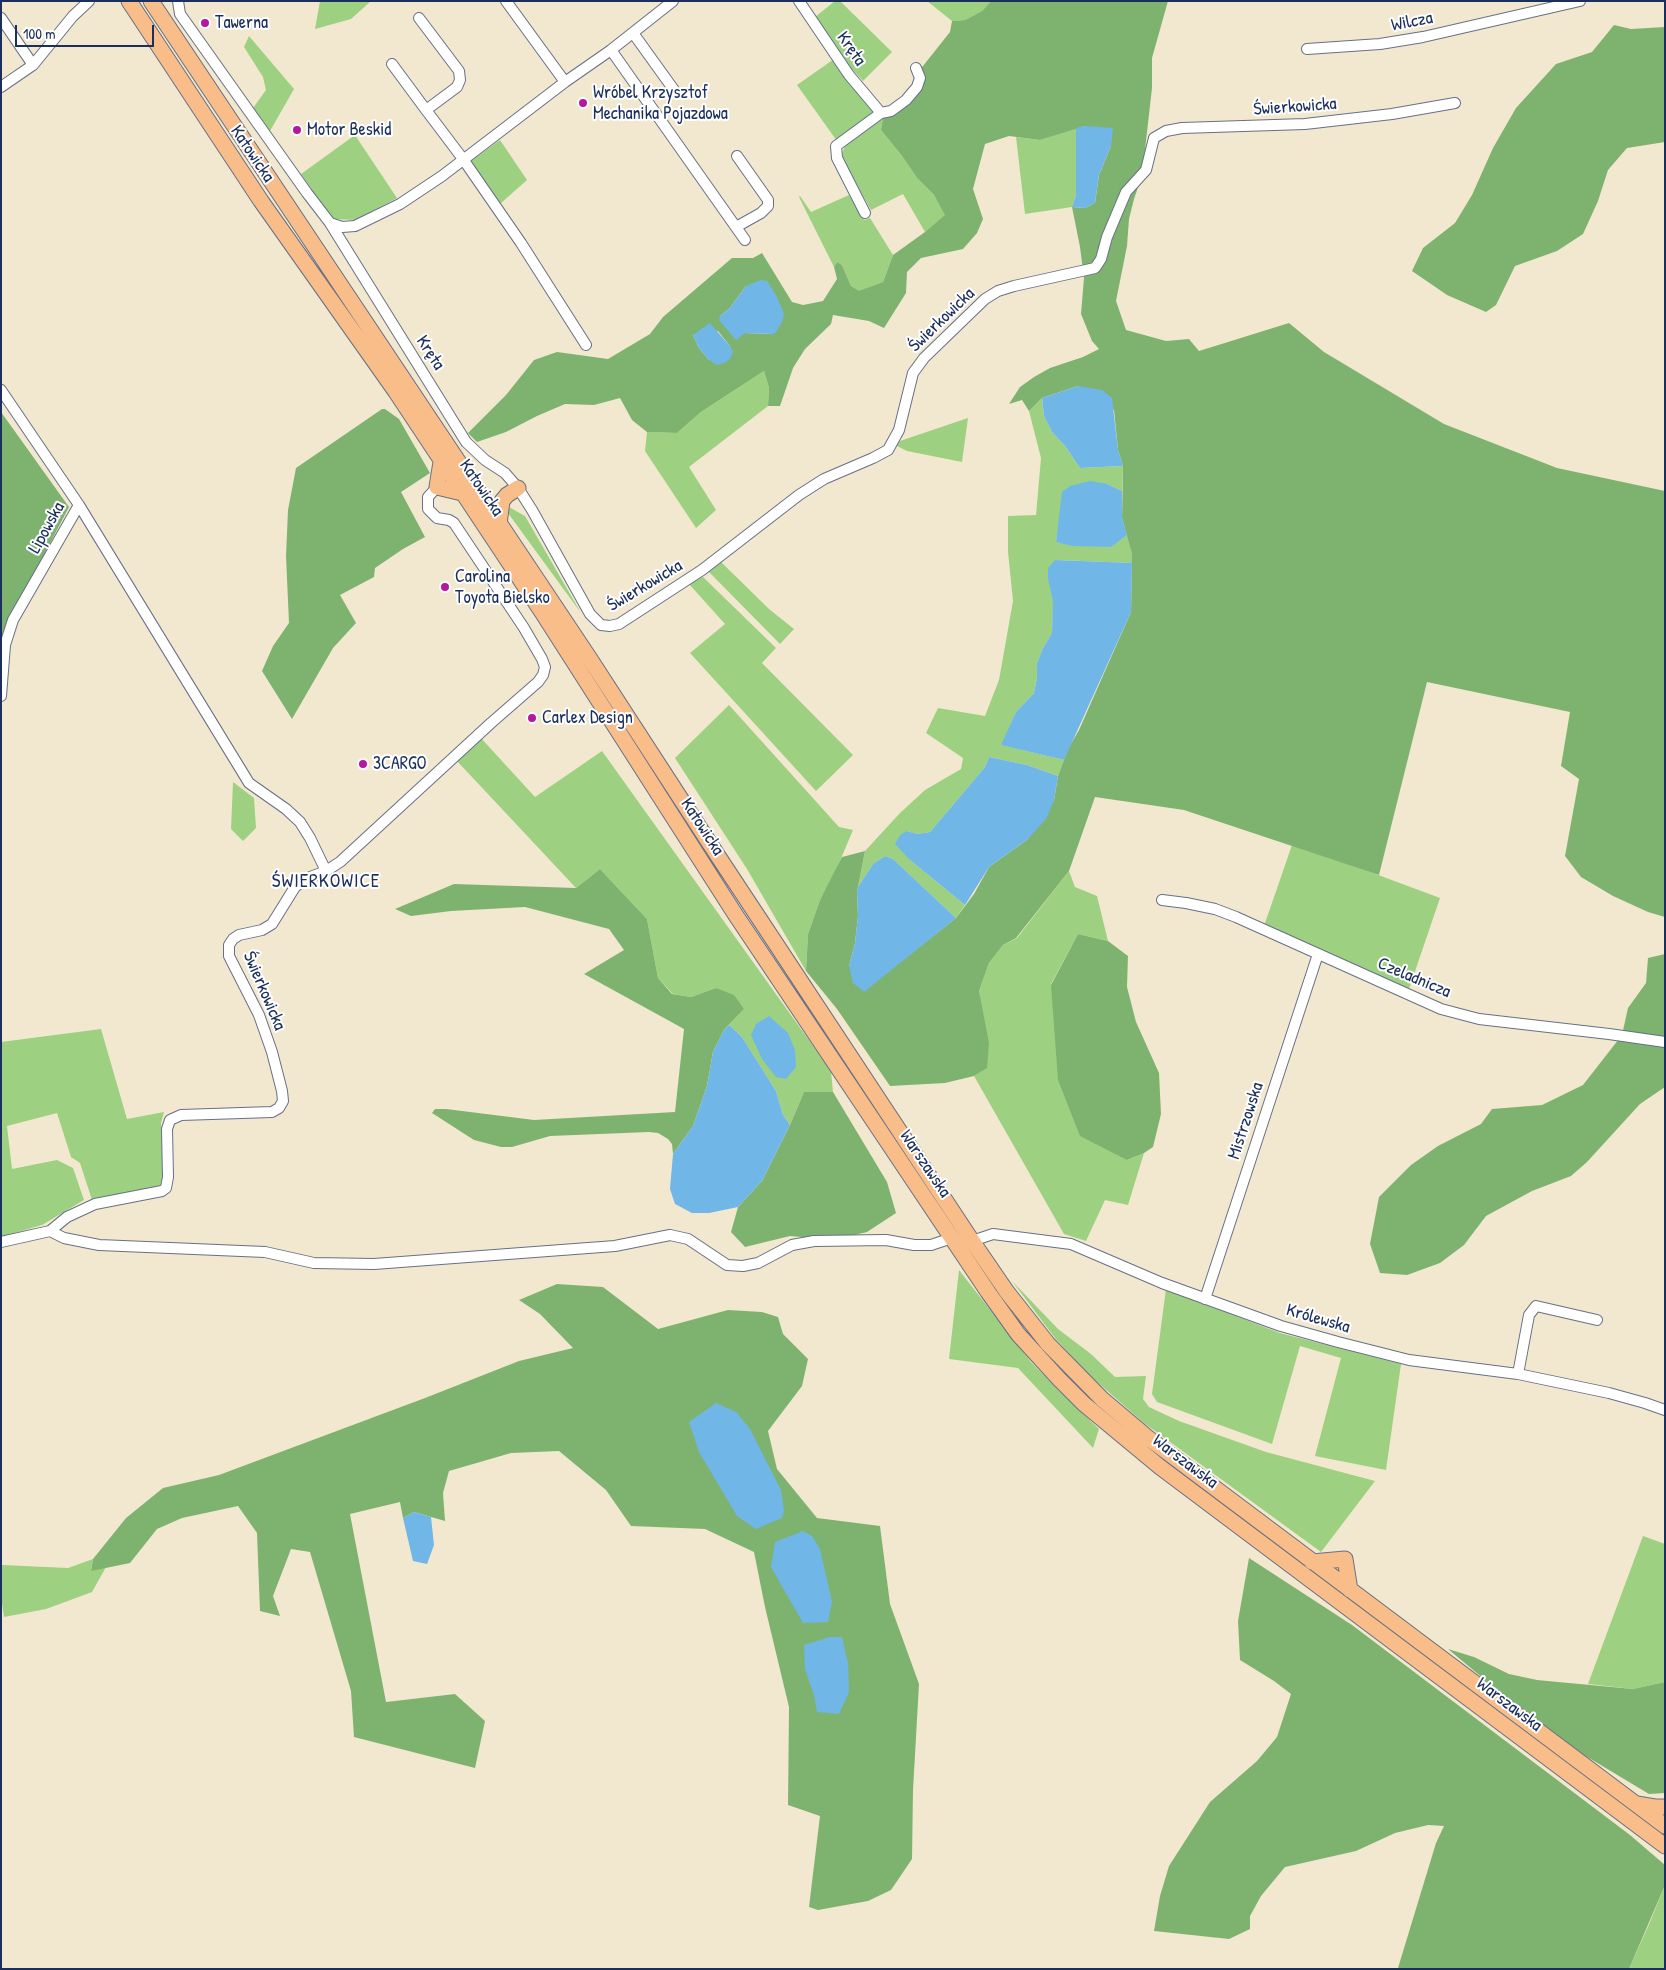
<!DOCTYPE html>
<html>
<head>
<meta charset="utf-8">
<style>
  body { margin:0 }
  #map { position:relative; width:1666px; height:1970px; overflow:hidden; background:#f2e8cf; font-family:"Patrick Hand",sans-serif }
  canvas { display:block }
  .frame { position:absolute; inset:0; border:2px solid #1b2f5e; pointer-events:none }
  .scale { position:absolute; left:15px; top:25px; width:139px; height:22px; box-sizing:border-box; border:2px solid #1b2f5e; border-top:0; padding-left:6px; font-size:15px; line-height:18px; white-space:nowrap; color:#1b2f5e; -webkit-text-stroke:4px #fff; paint-order:stroke }
</style>
</head>
<body>
<div id="map">
<canvas width="1666" height="1970"></canvas>
<div class="frame"></div>
<div class="scale">100 m</div>
</div>
<script>
const ctx = document.querySelector('canvas').getContext('2d');
ctx.lineJoin = 'round';
function fill(path, color) { ctx.fillStyle = color; ctx.fill(path, 'evenodd'); }
const poly = rows => new Path2D(rows.map(r => 'M' + r).join(''));
function stroke(path, color, width, dash) { ctx.strokeStyle = color; ctx.lineWidth = width; ctx.lineCap = dash ? 'butt' : 'round'; ctx.setLineDash(dash || []); ctx.stroke(path); }
function write(font, color, halo, rows, align = 'center') {
  ctx.font = font + ' "Patrick Hand",sans-serif'; ctx.lineWidth = 4; ctx.setLineDash([]); ctx.textBaseline = 'middle'; ctx.strokeStyle = halo; ctx.fillStyle = color; for (const [text, x, y, turn = 0] of rows) {
    ctx.save(); ctx.translate(x, y); ctx.rotate((+turn || 0) * Math.PI / 180); ctx.textAlign = isNaN(turn) ? turn : align; if (halo) ctx.strokeText(text, 0, 0); ctx.fillText(text, 0, 0); ctx.restore();
  }
}
const green = poly([
  [320,1,371,1,351,19,315,29],
  [835,1,840,1,892,52,863,81,841,57,815,17],
  [927,1,991,1,982,11,965,20,952,21],
  [249,36,294,89,270,131,253,108,266,90,263,77,244,47],
  [834,59,876,113,837,141,797,85],
  [883,118,881,130,902,156,917,178,934,195,946,215,925,232,903,194,871,210,841,156,845,146],
  [1076,128,1076,195,1072,207,1025,214,1016,137,1040,140],
  [355,135,397,198,355,220,332,219,301,174],
  [500,140,527,180,500,204,471,161],
  [849,195,864,220,870,218,893,255,883,282,859,292,851,286,842,265,837,262,834,267,799,197,800,196,811,212],
  [764,371,769,388,768,406,689,467,716,510,696,528,645,451,647,432,677,433,701,412],
  [1042,398,1044,416,1052,432,1065,446,1080,468,1123,466,1122,491,1107,484,1058,528,1056,542,1110,547,1127,535,1132,554,1132,563,1055,560,1052,633,1043,648,1037,663,1037,678,1034,693,1016,712,1002,745,1064,760,1058,776,1027,765,989,757,985,767,930,832,917,834,907,831,910,860,965,905,956,918,893,859,885,856,873,864,858,887,865,851,900,813,925,790,961,769,963,758,926,733,938,708,985,716,999,680,1013,601,1008,552,1008,516,1036,515,1041,458,1029,411],
  [968,418,962,462,907,451,897,446,900,441],
  [509,507,525,516,581,613,505,509],
  [721,562,769,609,794,629,780,644,709,572],
  [703,577,776,648,762,663,853,755,816,791,690,653,725,624,689,584],
  [729,705,839,827,853,830,834,875,820,900,808,934,806,971,747,869,675,758],
  [480,737,535,797,602,751,831,1071,833,1092,804,1092,790,1125,783,1115,776,1091,742,1037,729,1025,744,1009,716,988,691,997,673,994,658,978,647,919,631,902,600,869,576,888,457,761],
  [233,782,254,798,256,828,243,841,231,829],
  [1292,845,1346,863,1440,898,1409,989,1264,926],
  [1069,871,1075,887,1097,896,1108,941,1078,934,1051,984,1127,1160,1144,1153,1128,1205,1105,1200,1086,1241,1064,1234,974,1076,987,1067,979,991,989,963,1003,945,1017,938],
  [101,1029,127,1119,164,1112,161,1123,164,1177,161,1185,151,1190,92,1200,80,1163,71,1157,57,1113,7,1126,12,1169,57,1160,73,1168,84,1200,42,1225,1,1237,1,1042],
  [959,1270,1031,1362,1060,1392,1099,1429,1093,1448,1018,1368,949,1359],
  [1012,1281,1058,1329,1091,1354,1115,1377,1146,1376,1143,1399,1149,1407,1179,1421,1266,1452,1375,1481,1321,1552,1144,1423,1088,1374,1055,1338],
  [1166,1289,1280,1333,1401,1364,1386,1470,1315,1456,1341,1358,1300,1346,1272,1444,1157,1402,1152,1394],
  [1643,1536,1665,1544,1665,1682,1633,1689,1588,1684],
  [93,1559,91,1570,106,1567,92,1592,46,1609,4,1617,1,1596,2,1565,68,1568],
  [1665,1885,1665,1969,1629,1969,1650,1922]
]);
const forest = poly([
  [991,1,1168,1,1152,58,1152,88,1142,176,1134,199,1129,219,1127,246,1116,301,1126,330,1166,341,1189,339,1199,351,1289,323,1324,352,1444,424,1557,468,1665,491,1665,917,1648,912,1613,896,1581,877,1565,856,1579,779,1561,766,1570,712,1427,682,1379,875,1184,810,1095,797,1069,871,1016,938,1003,945,989,963,979,991,989,1043,987,1068,974,1076,945,1083,890,1086,837,1009,806,971,808,934,820,900,842,857,865,851,857,892,858,916,855,943,849,966,885,974,956,918,974,894,989,867,1028,839,1054,800,1058,776,1068,749,1079,730,1131,612,1132,554,1122,518,1123,466,1118,450,1114,410,1078,386,1042,398,1029,411,1022,400,1009,404,1020,387,1034,377,1050,368,1083,357,1099,349,1092,341,1081,314,1084,278,1080,247,1072,207,1085,208,1095,203,1099,175,1111,146,1085,126,1040,140,1009,136,985,144,973,189,983,219,977,233,963,249,921,258,907,272,906,293,884,328,869,321,833,315,831,324,805,349,793,368,780,406,768,406,769,388,764,371,701,412,677,433,647,432,632,420,620,398,594,405,565,404,537,416,506,432,477,442,468,433,506,395,534,360,557,352,608,359,650,334,663,317,732,258,753,258,762,253,792,302,803,305,823,301,837,279,834,267,837,262,842,265,851,286,859,291,883,282,893,255,925,232,945,215,934,195,917,178,902,156,881,130,883,118,901,107,916,93,915,76,950,32,952,21,965,20,982,11],
  [746,286,773,334,745,333,720,316,729,309],
  [718,331,730,346,709,360,699,348,693,335],
  [1614,25,1631,29,1665,27,1665,142,1627,148,1608,170,1598,201,1583,234,1557,251,1515,266,1496,305,1486,312,1447,295,1412,271,1423,248,1455,223,1472,195,1493,148,1516,108,1556,64,1592,52],
  [382,409,385,409,399,419,430,473,401,492,425,537,403,549,375,568,374,577,340,595,356,623,333,648,292,719,262,671,273,646,289,623,286,556,288,510,296,468],
  [1,412,69,507,15,610,4,634,1,636],
  [600,869,647,919,658,978,672,994,691,997,716,988,734,995,744,1009,724,1030,713,1052,707,1086,693,1126,673,1154,672,1144,668,1139,658,1133,649,1132,550,1136,512,1147,501,1147,474,1140,432,1113,435,1109,446,1109,534,1120,675,1112,684,1029,584,974,624,950,609,929,525,907,451,911,411,916,395,909,454,884,576,888],
  [1078,934,1108,941,1128,956,1127,987,1136,1022,1159,1073,1161,1114,1153,1147,1144,1153,1127,1160,1080,1136,1058,1080,1051,985],
  [1665,954,1665,1087,1640,1104,1587,1162,1571,1176,1532,1191,1486,1216,1464,1245,1440,1263,1407,1275,1380,1273,1370,1244,1379,1197,1411,1165,1438,1146,1481,1124,1492,1109,1542,1105,1583,1085,1622,1035,1628,1008,1646,983,1648,958],
  [804,1092,833,1092,887,1182,896,1213,867,1232,834,1240,790,1236,745,1247,731,1232,738,1207,762,1181,790,1125],
  [557,1284,603,1287,658,1329,728,1310,762,1312,778,1317,783,1334,808,1359,802,1386,768,1431,777,1469,817,1518,880,1526,890,1604,919,1684,913,1790,912,1859,891,1890,868,1901,818,1910,809,1907,820,1816,788,1805,789,1707,765,1607,754,1552,705,1529,631,1526,606,1490,559,1451,511,1453,449,1471,443,1493,445,1521,414,1512,403,1518,400,1502,350,1514,386,1702,455,1694,485,1721,475,1768,354,1737,351,1691,310,1552,291,1549,273,1596,280,1616,260,1611,257,1533,238,1506,182,1518,157,1529,130,1563,91,1571,93,1559,126,1518,163,1488,219,1475,425,1398,519,1361,573,1348,540,1314,519,1300],
  [1249,1558,1352,1625,1630,1835,1665,1865,1665,1885,1629,1969,1398,1968,1436,1843,1444,1826,1428,1825,1395,1833,1356,1851,1285,1867,1261,1896,1250,1916,1250,1929,1229,1939,1154,1931,1160,1896,1169,1866,1210,1802,1257,1761,1277,1737,1291,1694,1274,1681,1240,1660,1238,1621],
  [1448,1649,1474,1657,1509,1674,1537,1680,1633,1689,1665,1682,1665,1793,1649,1794,1584,1755,1496,1689]
]);
const water = poly([
  [1085,126,1113,128,1111,146,1099,175,1095,203,1085,208,1072,207,1076,195,1076,128],
  [761,280,767,281,777,297,784,314,782,322,776,332,773,334,745,333,736,340,719,320,720,316,729,309,746,286],
  [710,323,730,346,733,352,730,359,724,363,717,365,709,360,699,348,693,335],
  [1078,386,1102,390,1112,398,1118,450,1123,466,1080,468,1065,446,1052,432,1044,416,1042,398],
  [1090,481,1107,484,1122,491,1122,518,1127,535,1111,547,1073,546,1056,542,1062,492,1070,486],
  [1055,560,1132,563,1131,612,1064,760,1001,745,1016,712,1034,693,1037,678,1037,663,1043,648,1052,633,1053,601,1048,579,1048,568],
  [989,757,1027,765,1058,776,1054,800,1046,819,1028,839,989,867,965,905,910,860,895,844,900,835,907,831,917,834,930,832,985,767],
  [885,856,893,859,956,918,864,992,853,983,849,966,855,943,858,916,857,892,858,887,873,864],
  [769,1016,788,1033,795,1050,796,1067,786,1079,776,1077,762,1059,751,1035,756,1024],
  [729,1025,742,1037,776,1091,783,1115,790,1125,762,1181,738,1207,709,1213,692,1213,675,1204,670,1189,673,1154,693,1126,707,1086,713,1052,724,1030],
  [716,1403,736,1412,750,1429,781,1490,784,1510,782,1518,756,1529,737,1516,699,1452,689,1422],
  [414,1512,431,1517,434,1545,427,1564,413,1561,403,1518],
  [803,1531,812,1536,820,1549,832,1602,828,1622,803,1623,771,1567,775,1542],
  [830,1637,842,1637,848,1663,849,1692,839,1714,817,1712,814,1695,805,1669,804,1645]
]);
const street = poly([
  [178,1,180,14,307,193,330,223,342,227,355,226,400,204,442,176,565,82,611,50,673,1],
  [506,1,565,82],
  [799,1,849,75,881,113,836,146,837,158,865,213],
  [1,18,33,65],
  [419,18,459,71,460,80,457,87,426,110,463,159,521,243,586,345],
  [633,33,674,90],
  [1307,49,1380,44,1423,37,1580,1],
  [611,50,745,240],
  [392,64,426,110],
  [1,87,33,65,73,16,89,1],
  [881,113,891,111,906,100,917,87,920,78,916,68],
  [330,223,466,442,485,460,505,473,518,488,532,510,590,614,601,625,610,626,619,624,702,570,799,495,824,479,873,458,888,450,899,430,913,373,924,358,985,299,998,291,1014,286,1095,268,1101,259,1107,237,1126,192,1146,170,1154,138,1166,131,1182,128,1305,124,1392,114,1455,103],
  [736,227,761,213,768,206,768,200,737,156],
  [1,390,79,505,13,620,5,645,1,696],
  [79,505,249,783,286,809,300,822,310,838,326,871],
  [1162,900,1186,903,1215,909,1236,917,1441,1009,1479,1019,1609,1034,1665,1042],
  [50,1231,64,1238,99,1245,265,1252,314,1263,374,1264,615,1246,670,1235,688,1239,727,1265,743,1266,758,1263,792,1245,814,1241,886,1240,914,1245,931,1245,952,1238],
  [972,1241,993,1234,1071,1244,1162,1283,1281,1326,1338,1342,1409,1360,1518,1374,1609,1393,1645,1403,1665,1410],
  [1,1242,50,1231,67,1217,95,1204,162,1191,166,1188,168,1177,167,1129,170,1120,181,1115,272,1112,279,1108,283,1101,282,1091,272,1052,259,1015,229,956,229,945,233,939,239,935,262,930,272,924,295,887,305,879,326,871,340,862,491,723,538,682,543,675,545,667,542,659,524,628,454,523,449,520,437,518,428,509,428,497,437,487],
  [1205,1299,1318,954],
  [1518,1374,1529,1315,1536,1306,1597,1320]
]);
const primary = poly([
  [129,1,261,201,396,392,542,612,735,914,988,1292,1018,1334,1059,1379,1084,1404,1160,1467,1665,1846],
  [151,1,590,659,712,847,972,1241,1007,1292,1048,1344,1102,1399,1147,1437,1665,1826],
  [441,462,437,487,462,493],
  [499,524,502,501,507,495,518,488],
  [1312,1562,1345,1559,1350,1590],
  [1637,1804,1655,1807,1665,1807]
]);
const markers = [
  [205,23,5,"#b5179e"],
  [583,103,5,"#b5179e"],
  [297,130,5,"#b5179e"],
  [445,587,5,"#b5179e"],
  [532,718,5,"#b5179e"],
  [363,764,5,"#b5179e"]
];
const streetNames = [
  ["Wilcza",1412,22,-11],
  ["Kręta",851,49,55],
  ["Świerkowicka",1295,107,-4],
  ["Katowicka",252,154,56],
  ["Świerkowicka",942,320,-44],
  ["Kręta",430,353,57],
  ["Katowicka",481,488,56],
  ["Lipowska",47,528,-61],
  ["Świerkowicka",645,586,-31],
  ["Katowicka",702,827,57],
  ["Czeladnicza",1414,978,23],
  ["Świerkowicka",264,991,67],
  ["Mistrzowska",1246,1121,-72],
  ["Warszawska",925,1164,56],
  ["Królewska",1318,1319,16],
  ["Warszawska",1185,1462,37],
  ["Warszawska",1509,1705,37]
];
const poiNames = [
  ["Tawerna",215,23],
  ["Wróbel Krzysztof",593,93],
  ["Mechanika Pojazdowa",593,114],
  ["Motor Beskid",307,130],
  ["Carolina",455,577],
  ["Toyota Bielsko",455,598],
  ["Carlex Design",542,718],
  ["3CARGO",373,764]
];
const neighbourhoodNames = [
  ["ŚWIERKOWICE",326,882]
];
fill(green, '#9dd181');
fill(forest, '#7eb36f');
fill(water, '#70b6e7');
stroke(street, '#667086', 12);
stroke(primary, '#667086', 17);
stroke(street, '#fff', 10);
stroke(primary, '#f8bd89', 15);
for (const [x, y, r, color] of markers) { const dot = new Path2D(); dot.arc(x, y, r, 0, 2 * Math.PI); ctx.fillStyle = color; ctx.fill(dot); stroke(dot, '#fff', 2); }
write('18px', '#1b2f5e', '#fff', streetNames);
write('18px', '#1b2f5e', '#fff', poiNames, 'left');
ctx.letterSpacing = '1px';
write('19px', '#1b2f5e', '#fff', neighbourhoodNames);
ctx.letterSpacing = '0px';
</script>
</body>
</html>
